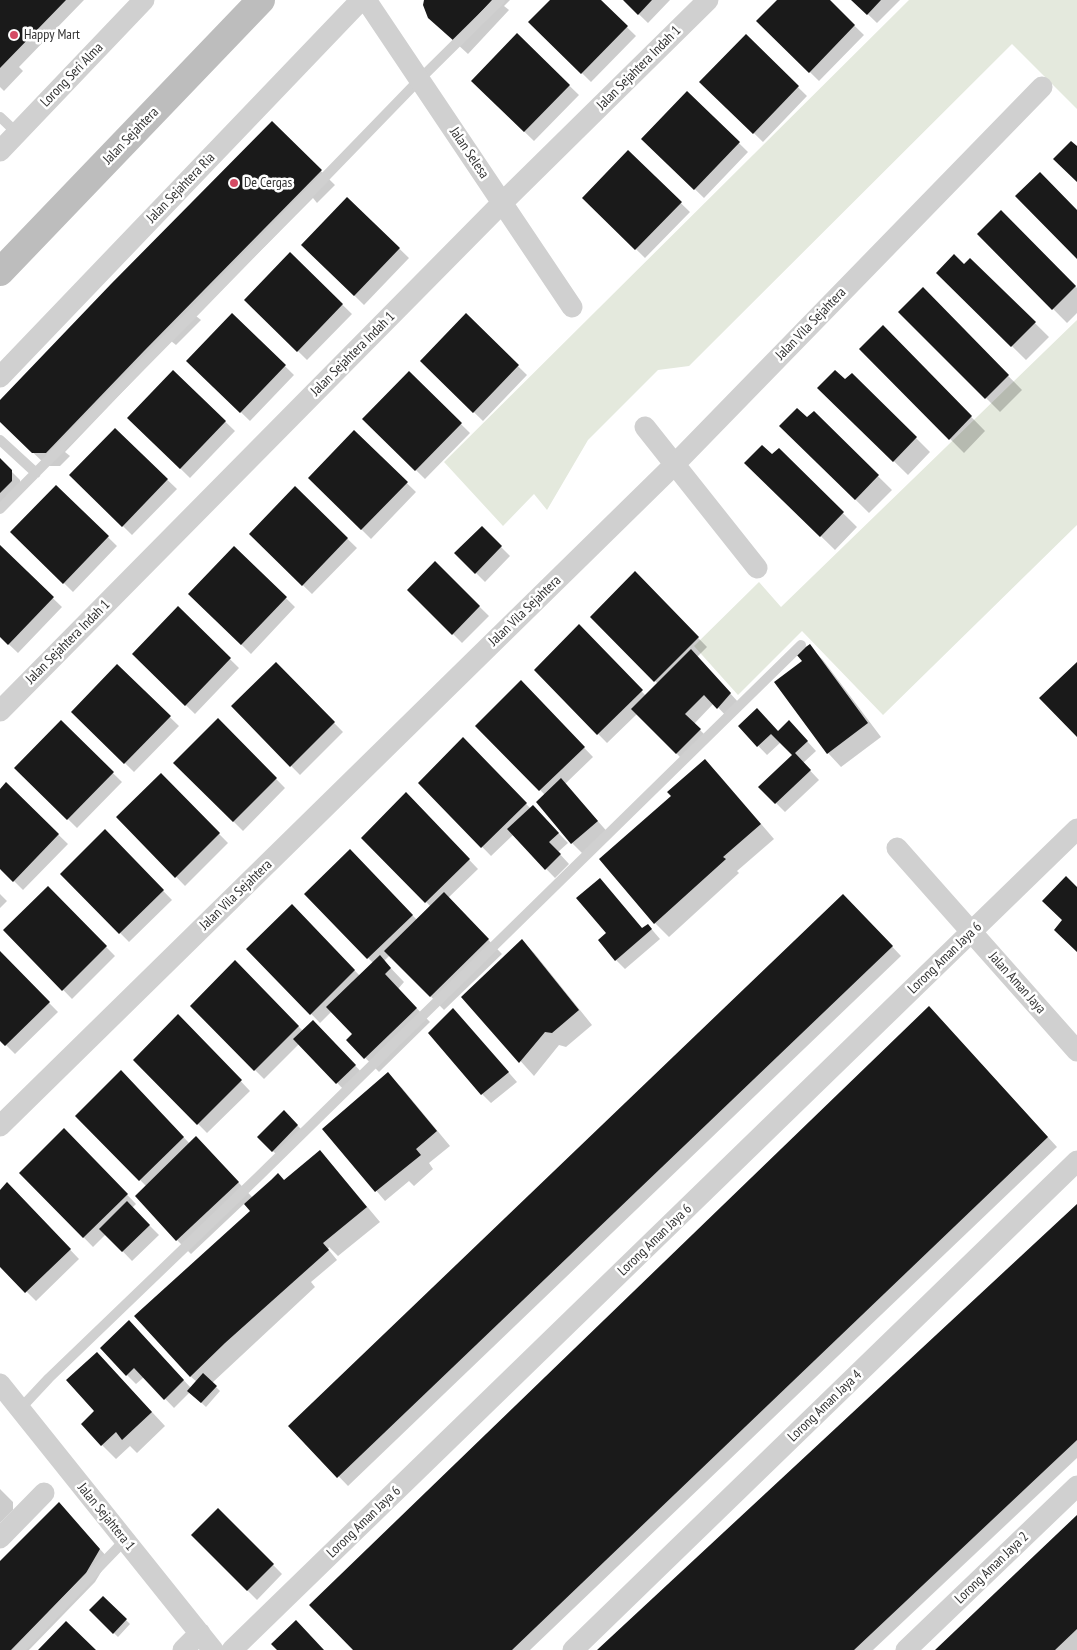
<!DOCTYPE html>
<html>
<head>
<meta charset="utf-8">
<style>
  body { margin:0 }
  canvas { display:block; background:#fff }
</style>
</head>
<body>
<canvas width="1077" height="1650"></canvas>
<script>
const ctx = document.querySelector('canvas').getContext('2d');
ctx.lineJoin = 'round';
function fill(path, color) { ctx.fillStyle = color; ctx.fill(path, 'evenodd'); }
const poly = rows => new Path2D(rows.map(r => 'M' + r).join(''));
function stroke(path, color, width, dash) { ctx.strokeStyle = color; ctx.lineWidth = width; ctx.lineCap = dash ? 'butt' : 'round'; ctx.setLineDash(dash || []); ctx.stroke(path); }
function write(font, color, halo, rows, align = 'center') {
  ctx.font = font + ' "PT Sans Narrow",sans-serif'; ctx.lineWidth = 5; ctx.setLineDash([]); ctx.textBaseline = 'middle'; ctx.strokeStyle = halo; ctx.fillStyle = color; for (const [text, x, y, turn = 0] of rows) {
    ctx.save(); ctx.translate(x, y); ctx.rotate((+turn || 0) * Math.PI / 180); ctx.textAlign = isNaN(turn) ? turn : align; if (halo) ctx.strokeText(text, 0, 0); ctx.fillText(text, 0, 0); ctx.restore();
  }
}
const green = poly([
  [909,0,1077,0,1077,109,1012,44,689,366,658,370,588,440,547,510,534,494,503,526,444,462],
  [1077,320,1077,525,883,715,802,631,738,695,694,646,759,582,781,607]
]);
const shadow = poly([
  [0,0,84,0,19,67,23,71,4,91,0,87],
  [425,0,510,0,504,6,509,10,468,54,444,32],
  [552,0,599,0,636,36,591,82,530,22],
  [624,0,670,0,648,23],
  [778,0,828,0,864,35,819,81,758,21],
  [853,0,900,0,877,23],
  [517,35,579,95,534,141,472,81],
  [746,36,807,96,763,142,701,82],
  [687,92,748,152,704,198,642,138],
  [272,123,335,185,317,203,313,198,196,316,201,320,176,345,171,341,65,452,70,456,60,466,47,466,0,421,0,401],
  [628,152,690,212,645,258,584,198],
  [347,198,409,258,364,305,303,245],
  [1001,212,1077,288,1077,313,1067,323,979,234],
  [290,254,352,314,307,360,246,300],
  [970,259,1049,337,1026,360,938,273,964,266],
  [923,289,1022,390,1000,412,900,312],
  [232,314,294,375,250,421,188,361],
  [466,315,527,375,483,421,421,361],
  [883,327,985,431,964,453,861,349],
  [173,371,235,431,190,478,129,418],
  [409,373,470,433,425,479,364,419],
  [852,374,930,452,908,475,819,388,845,381],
  [814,413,892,490,869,513,781,426,807,419],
  [115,430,177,489,132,535,71,475],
  [354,432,416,492,371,539,310,478],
  [779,450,857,527,835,550,746,463,772,456],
  [0,460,20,480,21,491,0,512],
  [56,486,117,546,73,592,12,532],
  [295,488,357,548,312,594,250,534],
  [482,528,510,556,485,582,456,553],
  [0,547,62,607,18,653,0,636],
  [234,547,295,607,251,654,190,594],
  [435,563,489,616,462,643,409,590],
  [635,573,707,647,697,657,739,703,727,717,714,703,694,724,709,739,686,763,637,714,607,743,535,670,579,626,646,696,658,684,592,617],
  [178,608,239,668,195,714,133,654],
  [809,646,823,660,881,737,841,767,828,753,804,661],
  [276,664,343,732,300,775,232,706],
  [117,666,179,726,134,772,73,712],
  [521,682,593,757,565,784,611,836,586,857,572,843,545,795,477,726],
  [218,720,285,788,243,831,175,763],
  [61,722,122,782,77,828,16,768],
  [739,726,778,732,798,731,816,751,803,763,819,780,785,812,776,803,793,755,781,742,767,755],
  [463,739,531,809,542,816,568,843,558,852,569,864,555,878,513,835,491,856,420,783],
  [705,761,719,775,774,839,737,871,739,873,669,937,655,923,601,860,672,796],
  [161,775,228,843,185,886,118,817],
  [6,784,68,844,23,890,0,867,0,790],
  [415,803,478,869,448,898,502,954,444,1010,390,955,384,961,404,982,398,989,430,1022,379,1072,348,1040,354,1034,332,1011,320,1023,248,949,292,906,360,976,373,963,306,894,350,851,417,920,431,907,363,838],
  [105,831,172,900,129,942,62,874],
  [48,888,115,956,72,999,5,930],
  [0,894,7,901,0,908],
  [853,905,901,956,348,1486,290,1426],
  [648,925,660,939,625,969,616,960],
  [522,940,535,954,592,1025,566,1047,559,1045,534,1076,463,997],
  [0,953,58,1012,15,1054,0,1039],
  [235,962,303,1031,323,1031,364,1075,346,1092,299,1044,264,1079,191,1006],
  [938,1017,1057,1147,530,1650,355,1650],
  [462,1019,517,1082,491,1103,482,1094],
  [188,1025,250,1091,207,1133,135,1060],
  [388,1074,402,1088,450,1146,429,1163,433,1169,414,1186,409,1181,385,1201,324,1129],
  [130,1081,190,1144,210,1152,253,1198,285,1181,320,1152,333,1166,380,1222,338,1256,329,1247,328,1249,337,1260,311,1282,315,1287,212,1383,220,1391,206,1407,190,1392,174,1408,144,1377,136,1384,127,1375,138,1331,191,1388,197,1382,190,1376,252,1211,245,1203,191,1254,177,1240,136,1196,146,1186,77,1116],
  [284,1112,302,1130,277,1155,258,1137],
  [64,1129,136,1204,132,1208,159,1235,132,1261,106,1234,93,1247,21,1173],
  [0,1191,16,1193,79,1259,36,1301,0,1265],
  [1077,1205,1077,1458,873,1650,599,1650],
  [97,1353,165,1426,137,1453,130,1446,116,1459,102,1445,96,1411],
  [0,1489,13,1502,13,1510,0,1523],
  [59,1504,109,1559,95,1582,29,1650,0,1650,0,1563],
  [218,1509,282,1574,257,1600,192,1535],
  [1077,1517,1077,1650,937,1650],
  [103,1597,130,1624,118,1637,90,1610]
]);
const building = poly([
  [0,0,66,0,0,68],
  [424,0,492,0,454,41,428,18,423,5],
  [550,0,601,0,628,26,581,74,528,22],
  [623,0,652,0,638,15],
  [777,0,830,0,855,25,809,73,756,21],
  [851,0,881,0,867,15],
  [517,33,570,85,524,132,471,81],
  [746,34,799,86,753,134,699,82],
  [687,91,740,142,694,190,641,139],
  [272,121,322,170,144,351,46,453,32,453,0,422,0,400,111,284],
  [1071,141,1077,146,1077,182,1053,159],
  [628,150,682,202,635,250,582,198],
  [1040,172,1077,210,1077,259,1015,196],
  [347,197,400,248,354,296,301,245],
  [1001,210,1076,286,1052,310,977,234],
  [290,252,343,304,297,352,244,300],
  [954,254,964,264,970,258,1036,322,1011,347,936,273],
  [923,287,1009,375,985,399,898,312],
  [232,313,286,365,240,413,186,361],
  [466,313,519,365,473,413,420,361],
  [883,325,972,416,949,440,859,349],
  [173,370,226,421,180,469,127,418],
  [835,370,845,379,852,373,917,437,893,462,817,388],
  [409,371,462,423,415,471,362,419],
  [797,408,807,417,814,411,879,475,855,500,779,426],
  [115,428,168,479,122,527,69,475],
  [354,430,408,482,361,530,308,478],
  [762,445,772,454,779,448,844,512,820,537,744,463],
  [0,458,12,470,12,481,0,493],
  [56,485,109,536,63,584,10,532],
  [295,486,348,538,302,586,249,534],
  [482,526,502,546,475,574,454,553],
  [0,545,54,597,8,645,0,637],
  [234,546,287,597,241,645,188,594],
  [435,561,480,606,452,635,407,590],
  [635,571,699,637,654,682,590,617],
  [178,606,231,658,185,706,132,654],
  [579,624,643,690,597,735,534,670],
  [810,644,868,723,827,754,774,682,802,661,796,654],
  [691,649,731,693,717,709,704,695,685,714,701,729,676,754,631,709],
  [276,662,335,722,290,767,231,706],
  [1077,662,1077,737,1039,698],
  [117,664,171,716,124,764,71,712],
  [521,680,585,747,539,791,475,726],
  [757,708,778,731,789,720,808,741,795,753,811,770,775,804,758,787,792,755,771,734,757,747,738,726],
  [218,718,277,778,233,822,173,763],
  [61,720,114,772,67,820,14,768],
  [463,737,527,803,481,848,418,783],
  [705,759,761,824,723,857,726,859,654,924,599,859,671,796,667,792],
  [161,773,220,833,175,878,116,817],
  [561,778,598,821,571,844,536,802],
  [6,782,59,834,13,882,0,869,0,789],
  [406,792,470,859,425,903,361,838],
  [533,805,559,833,549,842,561,854,545,870,507,829],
  [105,829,164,890,119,934,60,874],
  [350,849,413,915,367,959,304,894],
  [1066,876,1077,887,1077,952,1054,930,1062,920,1042,901],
  [600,878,642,928,648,924,652,929,615,961,598,940,606,933,576,898],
  [48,886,107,946,62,991,3,930],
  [444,892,489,939,430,997,384,951],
  [843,894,893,946,337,1478,288,1426],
  [292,904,355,970,310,1015,246,949],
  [522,939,579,1010,552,1033,545,1032,519,1063,461,997],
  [0,951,50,1002,5,1046,0,1041],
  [380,955,391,968,385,974,417,1008,364,1059,346,1040,352,1034,326,1007],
  [235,960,299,1026,254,1071,190,1006],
  [929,1006,1048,1137,512,1650,353,1650,309,1605],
  [453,1008,509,1072,481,1095,428,1033],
  [178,1014,242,1080,197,1125,133,1060],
  [313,1020,356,1065,336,1084,293,1039],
  [121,1070,184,1137,139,1181,75,1116],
  [388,1072,437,1131,416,1149,421,1155,375,1192,322,1129],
  [284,1110,298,1125,272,1152,257,1137],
  [64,1128,128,1194,83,1238,19,1173],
  [196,1136,239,1182,176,1241,135,1196],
  [320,1150,367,1207,323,1243,329,1250,225,1343,190,1377,134,1316,250,1211,244,1204,271,1180,278,1173,284,1180],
  [7,1182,71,1249,25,1293,0,1267,0,1190],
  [127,1201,150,1225,122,1252,99,1229],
  [1077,1204,1077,1440,854,1650,597,1650],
  [129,1320,184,1380,164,1400,134,1368,126,1376,100,1348],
  [97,1352,152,1412,122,1440,116,1432,101,1446,81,1424,94,1411,66,1380],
  [203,1373,217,1386,201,1403,187,1391],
  [59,1502,100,1549,86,1573,11,1650,0,1650,0,1561],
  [218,1508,274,1564,247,1591,191,1535],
  [1077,1515,1077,1629,1055,1650,935,1650],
  [103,1596,127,1619,113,1634,89,1610],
  [296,1620,324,1650,277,1650,271,1644],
  [66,1621,96,1650,38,1650]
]);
const service = poly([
  [0,117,17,133],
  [0,440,36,473],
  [0,509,199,307,419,80,500,0],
  [20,1409,49,1378,258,1177,801,645],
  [19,1650,125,1540]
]);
const minor = poly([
  [366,0,572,307],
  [0,151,144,0],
  [0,377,361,0],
  [645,427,757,568],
  [0,711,502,203,708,0],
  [897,848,1077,1051],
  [0,1126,675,464,1042,87],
  [0,1384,213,1650],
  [0,1538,44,1493],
  [183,1650,200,1633],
  [232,1650,1077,829],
  [573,1650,1077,1161],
  [906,1650,1077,1486]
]);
const secondary = poly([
  [0,272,261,0]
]);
const markers = [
  [14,35,5,"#d44b64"],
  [234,183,5,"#d44b64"]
];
const poiNames = [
  ["Happy Mart",24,35],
  ["De Cergas",244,183]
];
const streetNames = [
  ["Jalan Sejahtera Indah 1",639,68,-45],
  ["Lorong Seri Alma",72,75,-46],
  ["Jalan Sejahtera",131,136,-46],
  ["Jalan Selesa",469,153,56],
  ["Jalan Sejahtera Ria",181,188,-46],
  ["Jalan Vila Sejahtera",811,324,-46],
  ["Jalan Sejahtera Indah 1",353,354,-45],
  ["Jalan Vila Sejahtera",525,611,-44],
  ["Jalan Sejahtera Indah 1",68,642,-45],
  ["Jalan Vila Sejahtera",236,895,-44],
  ["Lorong Aman Jaya 6",945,958,-44],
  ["Jalan Aman Jaya",1017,983,48],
  ["Lorong Aman Jaya 6",655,1240,-44],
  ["Lorong Aman Jaya 4",825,1406,-44],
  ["Jalan Sejahtera 1",106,1517,51],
  ["Lorong Aman Jaya 6",364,1522,-44],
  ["Lorong Aman Jaya 2",992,1568,-44]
];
fill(green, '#e4e9dd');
fill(shadow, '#0003');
fill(building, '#1a1a1a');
stroke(service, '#d0d0d0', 10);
stroke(minor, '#d0d0d0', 21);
stroke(secondary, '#bdbdbd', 28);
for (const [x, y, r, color] of markers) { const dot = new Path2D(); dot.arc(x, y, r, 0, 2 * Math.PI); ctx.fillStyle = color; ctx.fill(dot); stroke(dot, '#fff', 2); }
write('14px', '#333', '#fff', poiNames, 'left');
write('14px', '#333', '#fff', streetNames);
</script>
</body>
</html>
